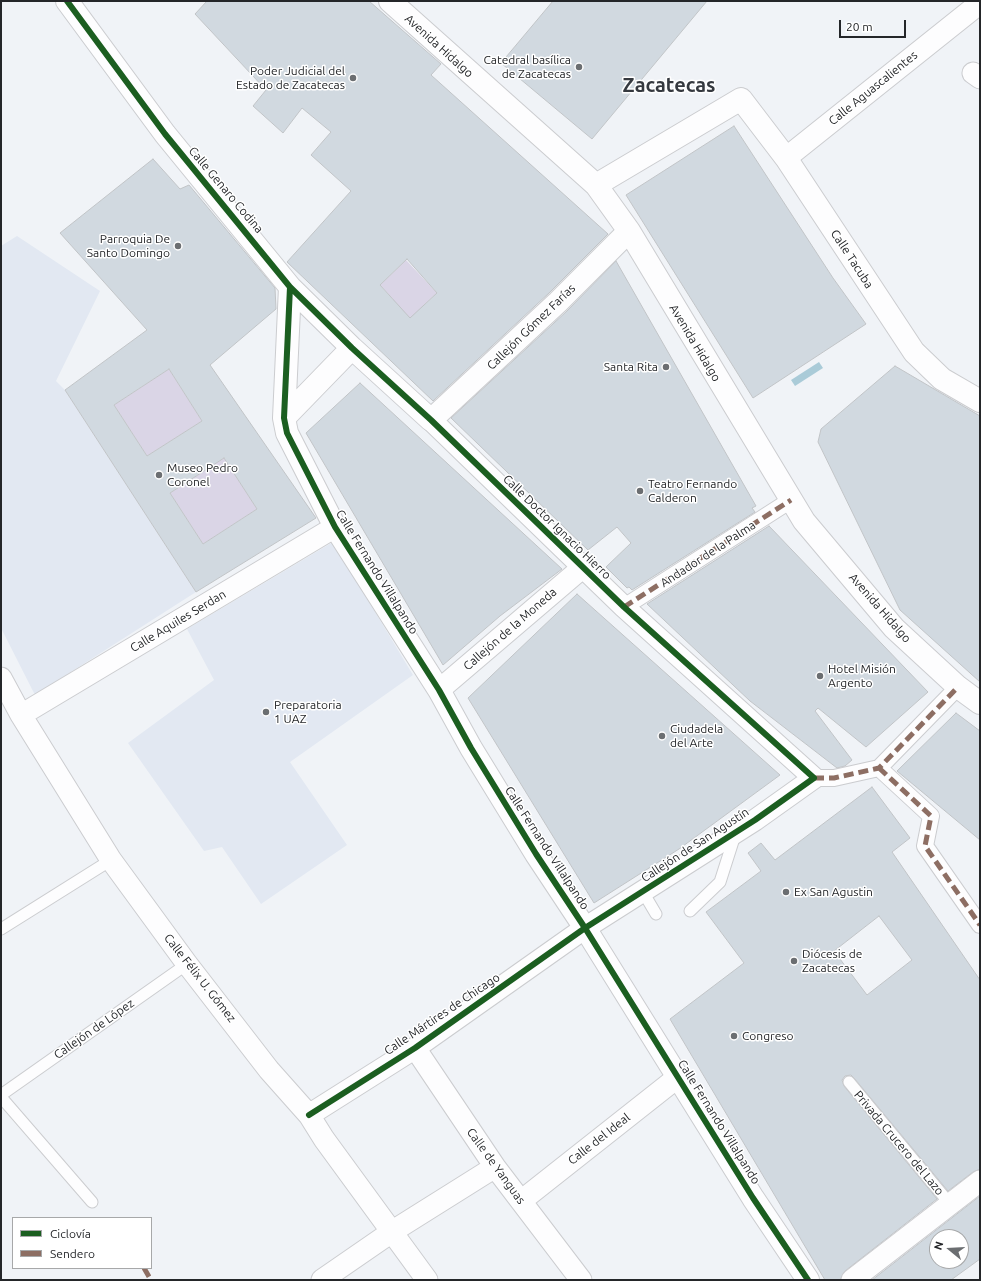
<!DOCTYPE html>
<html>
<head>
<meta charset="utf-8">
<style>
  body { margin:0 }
  #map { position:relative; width:981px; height:1281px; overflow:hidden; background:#f0f3f7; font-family:Ubuntu,sans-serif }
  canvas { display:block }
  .frame { position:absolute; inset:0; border:2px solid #242629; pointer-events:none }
  .legend { position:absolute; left:12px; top:1217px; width:140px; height:52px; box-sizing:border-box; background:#fff; border:1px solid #a7a8a9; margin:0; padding:5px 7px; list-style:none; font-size:12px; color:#242629 }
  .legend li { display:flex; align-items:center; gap:8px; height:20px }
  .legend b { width:20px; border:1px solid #a7a8a9 }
  .north { position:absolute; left:929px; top:1229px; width:40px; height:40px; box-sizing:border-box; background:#fff; border:1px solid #a7a8a9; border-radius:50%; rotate:288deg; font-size:11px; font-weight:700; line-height:16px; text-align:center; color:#242629 }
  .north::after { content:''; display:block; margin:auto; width:14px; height:18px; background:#6b6e71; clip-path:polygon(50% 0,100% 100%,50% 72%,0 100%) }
  .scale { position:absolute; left:839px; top:20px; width:67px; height:18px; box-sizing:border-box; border:2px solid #242629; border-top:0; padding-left:5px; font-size:12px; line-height:14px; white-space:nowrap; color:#242629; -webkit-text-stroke:3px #fff; paint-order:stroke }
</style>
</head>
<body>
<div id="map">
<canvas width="981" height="1281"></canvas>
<div class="frame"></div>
<ul class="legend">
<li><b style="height:5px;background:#1b5e20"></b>Ciclovía</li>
<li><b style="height:5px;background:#8d6e63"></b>Sendero</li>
</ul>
<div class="north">N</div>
<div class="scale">20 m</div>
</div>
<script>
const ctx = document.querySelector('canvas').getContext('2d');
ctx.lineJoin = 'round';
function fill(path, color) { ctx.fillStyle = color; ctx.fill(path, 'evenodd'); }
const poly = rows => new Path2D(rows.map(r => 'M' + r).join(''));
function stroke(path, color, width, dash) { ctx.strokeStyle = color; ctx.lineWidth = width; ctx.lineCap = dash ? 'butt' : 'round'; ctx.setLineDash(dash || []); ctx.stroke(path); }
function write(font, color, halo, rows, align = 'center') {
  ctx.font = font + ' Ubuntu,sans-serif'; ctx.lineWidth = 3; ctx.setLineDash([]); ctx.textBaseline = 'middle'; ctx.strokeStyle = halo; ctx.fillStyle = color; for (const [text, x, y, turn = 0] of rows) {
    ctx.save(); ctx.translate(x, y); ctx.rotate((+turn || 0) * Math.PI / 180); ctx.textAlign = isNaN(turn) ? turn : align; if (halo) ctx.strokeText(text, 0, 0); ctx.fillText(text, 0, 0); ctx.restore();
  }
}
const built = poly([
  [17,236,100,291,56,381,65,390,196,592,35,695,1,628,1,246],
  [333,542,413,675,290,762,347,845,261,904,222,847,204,851,128,743,214,680,187,629]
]);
const green = poly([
  [406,260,437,293,424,305,431,312,414,329,380,310,393,299,380,285],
  [169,369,202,421,147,456,114,405],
  [224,458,257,509,203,544,170,493]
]);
const water = poly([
  [819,362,823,368,795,386,791,380]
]);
const building = poly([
  [207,1,369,1,441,64,431,75,608,234,549,293,433,401,287,262,351,191,311,155,331,132,302,108,283,133,253,106,266,90,195,14,207,1],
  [407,259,437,293,410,318,380,285,407,259],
  [553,1,707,1,592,139,501,63,553,1],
  [734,126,833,278,866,324,753,398,626,195,734,126],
  [153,159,180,189,189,185,275,288,276,309,210,365,316,518,196,592,65,390,147,330,60,233,153,159],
  [169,369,202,421,147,456,114,405,169,369],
  [224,458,257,509,203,544,170,493,224,458],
  [616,261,756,506,752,508,755,512,632,590,629,587,627,588,606,567,631,543,617,527,588,550,451,418,567,311,616,261],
  [895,366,980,416,980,682,900,610,818,442,821,429,895,366],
  [360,383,562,569,500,616,443,665,306,433,360,383],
  [769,526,928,692,866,747,818,708,815,711,852,760,845,766,837,768,750,701,647,604,769,526],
  [577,594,780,775,679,849,594,903,468,698,577,594],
  [956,713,980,731,980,840,897,771,956,713],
  [872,787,910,838,892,852,980,980,980,1169,973,1172,948,1191,854,1078,851,1075,845,1076,842,1080,844,1086,937,1199,845,1271,840,1280,825,1280,670,1019,744,963,706,912,761,871,748,853,761,843,775,860,872,787],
  [879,916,912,960,867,995,834,951,879,916],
  [980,1196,980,1259,951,1280,872,1280,980,1196],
  [937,1237,961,1237,961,1261,937,1261,937,1237]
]);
const service = poly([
  [643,892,656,914],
  [690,911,720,882,735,835],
  [1,929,111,860],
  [849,1082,950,1204],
  [1,1095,187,964],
  [1,1097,92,1202]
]);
const pedestrian = poly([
  [624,607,791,500],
  [879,768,931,816,925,846,980,925],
  [814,778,834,778,879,768,958,687]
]);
const minor = poly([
  [973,73,980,78],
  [786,158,980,3],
  [1,678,21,715,111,860,187,964,269,1070,309,1115,324,1139,427,1280],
  [439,690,582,568],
  [21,715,335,527],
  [415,1048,495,1167,581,1280],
  [309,1115,415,1048,585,928,755,820,814,778,624,607,431,420],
  [521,1201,678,1077],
  [322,1280,393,1231,495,1167],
  [852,1280,980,1181]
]);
const tertiary = poly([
  [67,1,165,134,290,287,284,418,287,433,335,527,439,690,471,748,536,854,585,928,753,1198,808,1280],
  [390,1,596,185,629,231,804,521,894,628,958,687,980,703],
  [596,185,741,99,786,158,914,352,942,379,980,401],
  [290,287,352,348,431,420,558,302,629,231],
  [284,418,352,348]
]);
const quiet = poly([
  [624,607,791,500],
  [879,768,931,816,925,846,980,925],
  [814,778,834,778,879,768,958,687],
  [144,1268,151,1280]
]);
const cycleway = poly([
  [67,1,165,134,290,287,284,418,287,433,335,527,439,690,471,748,536,854,585,928,753,1198,808,1280],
  [290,287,352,348,431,420,624,607,814,778,755,820,585,928,415,1048,309,1115]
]);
const markers = [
  [579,67,4,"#6b6e71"],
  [353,78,4,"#6b6e71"],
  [178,246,4,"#6b6e71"],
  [666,367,4,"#6b6e71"],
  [159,475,4,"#6b6e71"],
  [640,491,4,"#6b6e71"],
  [820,676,4,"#6b6e71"],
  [266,712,4,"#6b6e71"],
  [662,736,4,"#6b6e71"],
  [786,892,4,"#6b6e71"],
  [794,961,4,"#6b6e71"],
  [734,1036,4,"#6b6e71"]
];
const streetNames = [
  ["Avenida Hidalgo",439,46,42],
  ["Calle Aguascalientes",873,88,-39],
  ["Calle Genaro Codina",226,190,50],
  ["Calle Tacuba",852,259,57],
  ["Callejón Gómez Farías",531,327,-44],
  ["Avenida Hidalgo",695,343,59],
  ["Calle Doctor Ignacio Hierro",557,527,44],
  ["Andador de la Palma",708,554,-33],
  ["Calle Fernando Villalpando",377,572,58],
  ["Avenida Hidalgo",880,608,49],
  ["Calle Aquiles Serdan",178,621,-31],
  ["Callejón de la Moneda",510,629,-41],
  ["Callejón de San Agustín",695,845,-33],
  ["Calle Fernando Villalpando",547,848,57],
  ["Calle Félix U. Gómez",200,978,52],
  ["Calle Mártires de Chicago",442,1014,-34],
  ["Callejón de López",94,1029,-35],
  ["Calle Fernando Villalpando",719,1122,58],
  ["Calle del Ideal",599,1139,-38],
  ["Privada Crucero del Lazo",899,1143,50],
  ["Calle de Yanguas",496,1166,54]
];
const poiNames = [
  ["Catedral basílica",571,60,"right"],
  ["de Zacatecas",571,74,"right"],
  ["Poder Judicial del",345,71,"right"],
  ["Estado de Zacatecas",345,85,"right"],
  ["Parroquia De",170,239,"right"],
  ["Santo Domingo",170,253,"right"],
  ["Santa Rita",658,367,"right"],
  ["Museo Pedro",167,468],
  ["Coronel",167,482],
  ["Teatro Fernando",648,484],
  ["Calderon",648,498],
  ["Hotel Misión",828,669],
  ["Argento",828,683],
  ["Preparatoria",274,705],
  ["1 UAZ",274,719],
  ["Ciudadela",670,729],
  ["del Arte",670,743],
  ["Ex San Agustin",794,892],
  ["Diócesis de",802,954],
  ["Zacatecas",802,968],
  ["Congreso",742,1036]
];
const townNames = [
  ["Zacatecas",669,85]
];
fill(built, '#e2e8f2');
fill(green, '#dad5e6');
fill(water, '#aacbd8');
fill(building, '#d1d9e0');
stroke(building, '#c1c4c7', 1);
stroke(service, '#cbcccf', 13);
stroke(pedestrian, '#cbcccf', 18);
stroke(minor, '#cbcccf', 23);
stroke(tertiary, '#cbcccf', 24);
stroke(service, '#fdfdfe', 11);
stroke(pedestrian, '#fdfdfe', 16);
stroke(minor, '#fdfdfe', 21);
stroke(tertiary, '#fdfdfe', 22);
stroke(quiet, '#8d6e63', 5, [10, 5]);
stroke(cycleway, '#1b5e20', 6);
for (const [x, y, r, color] of markers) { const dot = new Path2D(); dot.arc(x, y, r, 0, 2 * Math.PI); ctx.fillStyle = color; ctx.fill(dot); stroke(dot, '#fff', 1.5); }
write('12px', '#242629', '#fff', streetNames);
write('12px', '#242629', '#fff', poiNames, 'left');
write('bold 20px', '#35393f', '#fff', townNames);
</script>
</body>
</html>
